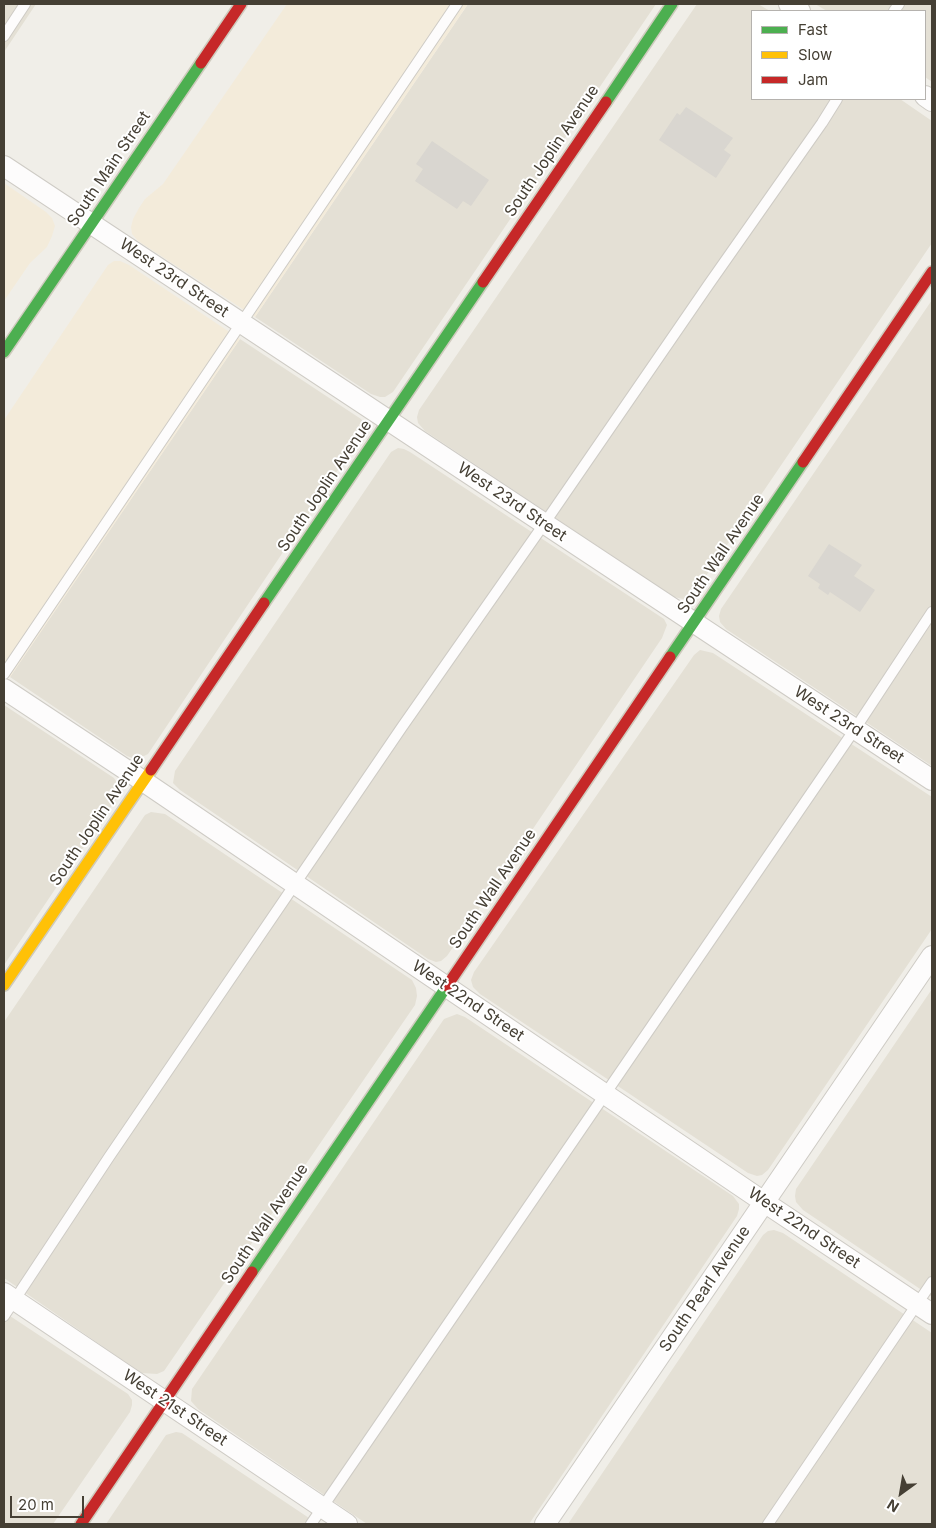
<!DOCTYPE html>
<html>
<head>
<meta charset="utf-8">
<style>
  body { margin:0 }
  #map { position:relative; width:936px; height:1528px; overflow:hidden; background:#f0eee8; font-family:Inter,sans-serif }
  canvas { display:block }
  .frame { position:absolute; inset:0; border:5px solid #453f34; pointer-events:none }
  .legend { position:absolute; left:751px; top:10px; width:175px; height:90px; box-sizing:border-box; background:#fff; border:1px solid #b5b2ae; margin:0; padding:6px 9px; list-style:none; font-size:15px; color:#453f34 }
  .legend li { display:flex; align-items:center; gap:10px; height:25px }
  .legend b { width:25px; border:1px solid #b5b2ae }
  .north { position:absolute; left:876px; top:1468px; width:50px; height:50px; -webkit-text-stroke:4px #fff; paint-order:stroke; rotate:212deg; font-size:14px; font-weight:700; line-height:20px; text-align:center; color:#453f34 }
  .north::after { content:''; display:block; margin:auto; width:18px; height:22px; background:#453f34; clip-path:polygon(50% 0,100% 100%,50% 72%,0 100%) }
  .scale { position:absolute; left:10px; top:1496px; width:74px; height:22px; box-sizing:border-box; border:2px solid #453f34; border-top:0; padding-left:6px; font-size:15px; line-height:18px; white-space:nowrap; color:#453f34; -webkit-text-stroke:4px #fff; paint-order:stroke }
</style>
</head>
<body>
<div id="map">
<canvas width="936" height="1528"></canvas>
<div class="frame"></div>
<ul class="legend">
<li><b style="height:6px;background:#4caf50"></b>Fast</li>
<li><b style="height:6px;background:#ffc107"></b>Slow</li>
<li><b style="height:6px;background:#c62828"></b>Jam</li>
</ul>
<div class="north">N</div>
<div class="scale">20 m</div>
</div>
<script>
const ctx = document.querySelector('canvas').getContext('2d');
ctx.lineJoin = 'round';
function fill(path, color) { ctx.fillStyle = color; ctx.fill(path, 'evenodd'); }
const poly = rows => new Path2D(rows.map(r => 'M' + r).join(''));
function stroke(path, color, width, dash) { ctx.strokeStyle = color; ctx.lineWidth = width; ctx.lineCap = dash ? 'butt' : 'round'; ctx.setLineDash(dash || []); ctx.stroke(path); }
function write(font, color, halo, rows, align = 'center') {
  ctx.font = font + ' Inter,sans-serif'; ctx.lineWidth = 4; ctx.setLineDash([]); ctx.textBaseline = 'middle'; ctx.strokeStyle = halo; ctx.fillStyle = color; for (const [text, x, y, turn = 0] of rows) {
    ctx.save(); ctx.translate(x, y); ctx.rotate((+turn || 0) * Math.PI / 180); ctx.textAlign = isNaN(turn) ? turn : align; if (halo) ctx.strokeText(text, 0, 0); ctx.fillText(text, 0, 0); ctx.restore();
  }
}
const residential = poly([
  [4,4,36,4,4,52],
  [468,4,656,4,393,392,385,397,380,397,371,394,255,317],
  [697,4,758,4,770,11,752,11,752,99,900,99,932,121,932,243,695,592,688,598,683,599,674,597,425,431,418,423,417,417,419,410],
  [815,4,932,4,932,82,925,77,925,11,827,11],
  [932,300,932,766,726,629,720,622,719,616,721,609],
  [240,339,361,419,365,426,364,431,148,754,140,758,135,759,127,756,10,677],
  [398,448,404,449,410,452,664,619,667,625,662,638,447,956,441,961,436,962,428,959,180,790,173,783,175,771,391,452],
  [700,650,713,653,932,797,932,929,768,1170,762,1175,757,1176,748,1173,480,994,473,987,471,980,474,972,694,655],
  [4,705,114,778,119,786,120,793,4,965],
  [151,812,165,814,412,980,416,988,417,996,415,1005,164,1371,157,1374,141,1373,4,1278,4,1022,145,815],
  [932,989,932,1297,803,1210,796,1202,795,1196,796,1189],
  [457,1014,465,1017,733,1196,739,1204,739,1209,737,1216,529,1524,367,1524,198,1409,191,1401,192,1389,444,1019],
  [774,1230,783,1233,932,1333,932,1524,568,1524,763,1235,768,1231],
  [4,1312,128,1394,132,1400,132,1405,130,1412,53,1524,4,1524],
  [176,1432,182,1433,318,1524,106,1524,166,1435]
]);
const commercial = poly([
  [287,4,468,4,255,317,138,241,132,234,131,227,133,219,139,208,145,199,163,184],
  [4,183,46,212,52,218,55,226,52,236,47,247,30,263,4,301],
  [114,261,120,261,129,265,240,339,10,677,4,673,4,420,108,265]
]);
const building = poly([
  [686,107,733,138,724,150,731,155,716,178,659,140,677,113,680,115],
  [432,141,489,180,471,206,463,201,457,209,415,181,423,169,416,164],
  [829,544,862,565,854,576,875,590,860,612,830,592,828,595,818,588,820,584,808,576]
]);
const lane = poly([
  [894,11,899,4],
  [4,36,25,4],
  [4,674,457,4],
  [4,1316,109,1157,402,727,544,524,709,284,822,123,837,99],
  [311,1524,855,729,932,612],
  [768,1524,932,1282]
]);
const street = poly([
  [789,4,800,11],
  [925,96,932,101],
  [4,166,932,780],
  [4,689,143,781,764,1202,932,1314],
  [4,1293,347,1524],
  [545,1524,932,956]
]);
const fast = poly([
  [606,102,672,4],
  [4,352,201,63],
  [264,603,483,282],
  [670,657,803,462],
  [252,1272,447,986]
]);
const slow = poly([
  [4,985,151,770]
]);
const jam = poly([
  [201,63,241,4],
  [483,282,606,102],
  [803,462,932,272],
  [151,770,264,603],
  [447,986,670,657],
  [81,1524,252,1272]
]);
const streetNames = [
  ["South Joplin Avenue",552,151,-56],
  ["South Main Street",109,169,-56],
  ["West 23rd Street",174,278,34],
  ["South Joplin Avenue",325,486,-56],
  ["West 23rd Street",512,502,34],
  ["South Wall Avenue",721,554,-56],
  ["West 23rd Street",849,725,33],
  ["South Joplin Avenue",97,820,-56],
  ["South Wall Avenue",493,889,-56],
  ["West 22nd Street",468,1001,34],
  ["South Wall Avenue",265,1224,-56],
  ["West 22nd Street",804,1228,34],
  ["South Pearl Avenue",705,1289,-56],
  ["West 21st Street",175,1408,34]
];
fill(residential, '#e4e0d5');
fill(commercial, '#f3ebda');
fill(building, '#d9d6d0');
stroke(lane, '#cecbc5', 12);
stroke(street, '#cecbc5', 22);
stroke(fast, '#cfcbbe', 14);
stroke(slow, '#cfcbbe', 14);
stroke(jam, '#cfcbbe', 14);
stroke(lane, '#fdfcfc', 10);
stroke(street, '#fdfcfc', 20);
stroke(fast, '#4caf50', 11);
stroke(slow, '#ffc107', 11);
stroke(jam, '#c62828', 11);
write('16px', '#453f34', '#fff', streetNames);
</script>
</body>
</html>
